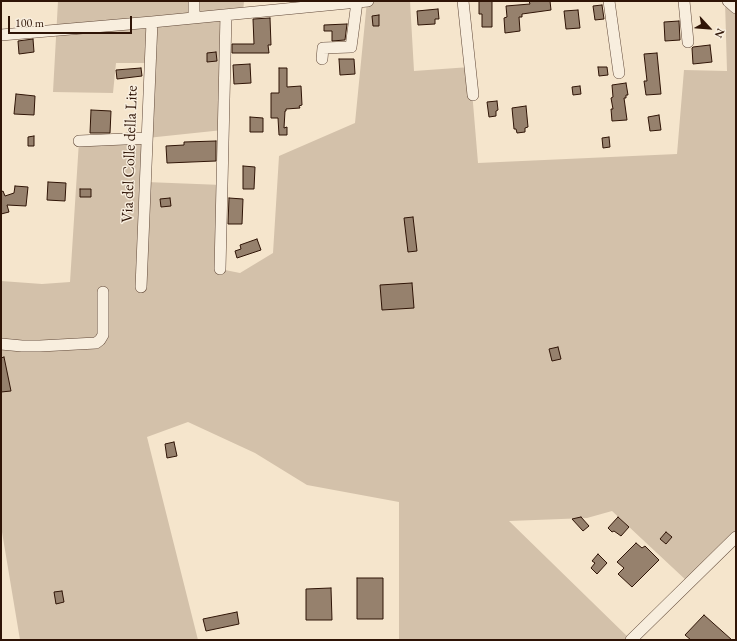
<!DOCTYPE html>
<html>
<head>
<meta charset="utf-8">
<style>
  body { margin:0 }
  #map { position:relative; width:737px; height:641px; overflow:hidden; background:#f5e5cc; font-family:"EB Garamond",serif }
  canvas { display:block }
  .frame { position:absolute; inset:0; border:2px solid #2f1406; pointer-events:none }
  .north { position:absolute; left:689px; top:8px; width:40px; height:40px; -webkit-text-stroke:3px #f8eede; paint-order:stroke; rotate:116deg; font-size:11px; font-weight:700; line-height:16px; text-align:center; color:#2f1406 }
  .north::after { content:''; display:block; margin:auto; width:14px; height:18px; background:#2f1406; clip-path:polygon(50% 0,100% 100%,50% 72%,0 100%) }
  .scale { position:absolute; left:8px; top:16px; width:124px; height:18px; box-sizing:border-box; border:2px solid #2f1406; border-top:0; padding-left:5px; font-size:12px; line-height:14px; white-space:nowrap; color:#2f1406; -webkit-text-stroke:3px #f8eede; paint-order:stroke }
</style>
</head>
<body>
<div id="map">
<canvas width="737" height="641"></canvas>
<div class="frame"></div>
<div class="north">N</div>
<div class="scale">100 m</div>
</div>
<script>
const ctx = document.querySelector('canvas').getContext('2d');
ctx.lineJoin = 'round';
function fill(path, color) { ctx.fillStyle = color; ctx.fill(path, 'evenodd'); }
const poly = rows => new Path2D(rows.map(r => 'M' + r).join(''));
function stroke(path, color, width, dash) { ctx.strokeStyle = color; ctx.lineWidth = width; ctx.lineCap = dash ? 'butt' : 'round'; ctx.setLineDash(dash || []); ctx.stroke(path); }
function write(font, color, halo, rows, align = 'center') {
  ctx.font = font + ' "EB Garamond",serif'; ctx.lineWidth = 3; ctx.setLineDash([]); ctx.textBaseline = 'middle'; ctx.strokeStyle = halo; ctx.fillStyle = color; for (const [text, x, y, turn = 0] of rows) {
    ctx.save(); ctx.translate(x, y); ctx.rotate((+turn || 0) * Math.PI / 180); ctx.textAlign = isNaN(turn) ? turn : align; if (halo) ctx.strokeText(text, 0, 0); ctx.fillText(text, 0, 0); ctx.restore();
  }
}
const green = poly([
  [58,1,244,1,243,13,227,15,223,130,147,138,146,182,222,185,220,269,240,273,273,253,279,156,355,123,367,1,295,8,288,1,410,1,414,71,470,67,478,163,677,154,684,70,727,71,725,1,736,1,736,534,688,582,612,511,587,518,509,521,631,640,399,640,399,502,307,485,255,453,188,422,147,437,198,640,20,640,1,526,1,281,42,284,70,282,79,141,147,138,150,63,116,63,113,93,53,92]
]);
const building = poly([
  [479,1,492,1,492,27,482,27,482,14,479,14,479,1],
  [529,1,550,1,551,10,522,14,522,17,519,17,520,31,505,33,504,18,507,17,506,6,530,4,529,1],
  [602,5,604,19,595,20,593,6,602,5],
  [438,9,439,19,435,19,435,24,418,25,417,11,438,9],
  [578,10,580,28,566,29,564,11,578,10],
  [379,15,379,26,373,26,372,16,379,15],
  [270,18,271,45,268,45,269,53,232,53,232,44,254,44,253,19,270,18],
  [679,21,680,40,665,41,664,22,679,21],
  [347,24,345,40,332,41,332,31,324,31,324,25,347,24],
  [33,39,34,52,19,54,18,41,33,39],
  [710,45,712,62,693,64,692,48,693,47,710,45],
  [216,52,217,61,207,62,207,53,216,52],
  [657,53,661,94,646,95,644,81,647,81,644,54,657,53],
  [339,59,354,59,355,74,340,75,339,59],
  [250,64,251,83,234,84,233,65,250,64],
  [598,67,607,67,608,75,599,76,598,67],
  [141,68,142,76,117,79,116,70,141,68],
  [279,68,287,68,287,87,301,86,302,105,299,106,300,108,286,109,286,111,285,111,284,128,287,127,287,135,279,135,278,118,271,118,271,93,279,93,279,68],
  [626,83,628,95,626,95,626,98,624,98,627,120,612,121,611,109,613,109,611,98,613,97,612,85,626,83],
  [580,86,581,94,573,95,572,87,580,86],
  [16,94,35,96,34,115,14,114,16,94],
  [497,101,498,110,496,111,496,116,489,117,487,102,497,101],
  [526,106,528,127,525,128,525,132,517,133,516,129,514,129,512,108,526,106],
  [91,110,111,111,110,133,90,133,91,110],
  [659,115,661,130,650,131,648,117,659,115],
  [250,117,263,118,263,132,250,132,250,117],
  [34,136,34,146,28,146,28,137,34,136],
  [609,137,610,147,603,148,602,138,609,137],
  [216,141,216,161,167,163,166,146,184,145,184,142,216,141],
  [243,166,255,167,254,189,243,189,243,166],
  [48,182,66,183,65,201,47,200,48,182],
  [15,186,28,187,26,206,7,205,9,212,1,214,1,192,3,191,5,196,14,193,15,186],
  [80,189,91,189,91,197,80,197,80,189],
  [170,198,171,206,161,207,160,199,170,198],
  [229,198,243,199,242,224,228,224,229,198],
  [413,217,417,251,408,252,404,218,413,217],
  [257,239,261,250,237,258,235,251,241,249,240,245,257,239],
  [412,283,414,308,382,310,380,285,412,283],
  [558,347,561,359,552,361,549,349,558,347],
  [4,357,11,391,1,392,1,358,4,357],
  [174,442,177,456,167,458,165,444,174,442],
  [581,517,589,526,583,531,572,519,581,517],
  [618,517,629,527,621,536,614,531,612,532,608,528,618,517],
  [666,532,672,537,666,544,660,539,666,532],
  [636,543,642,548,645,546,659,560,632,587,618,574,624,568,617,562,636,543],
  [598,554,607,563,597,574,591,568,595,563,592,561,598,554],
  [357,578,383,578,383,619,357,619,357,578],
  [331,588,332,620,306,620,306,589,331,588],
  [62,591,64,602,56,604,54,592,62,591],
  [237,612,239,624,206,631,203,619,237,612],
  [704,615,732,640,691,640,685,635,704,615]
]);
const minor = poly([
  [463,1,473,95],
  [609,1,619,73],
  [684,1,688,42],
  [728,1,736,8],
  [194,18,194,1],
  [1,35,152,22,368,1],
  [322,59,323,48,351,47,357,2],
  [79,141,147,138],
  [220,269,226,15],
  [141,287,152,22],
  [1,344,22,346,40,346,96,343,100,340,103,335,103,292],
  [631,640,736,537]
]);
const streetNames = [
  ["Via del Colle della Lite",130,154,-88]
];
fill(green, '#d3c1aa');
fill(building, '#96816d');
stroke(building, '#2f1406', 1);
stroke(minor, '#604838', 12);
stroke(minor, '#f8eede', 11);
write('16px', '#2f1406', '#f8eede', streetNames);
</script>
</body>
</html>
